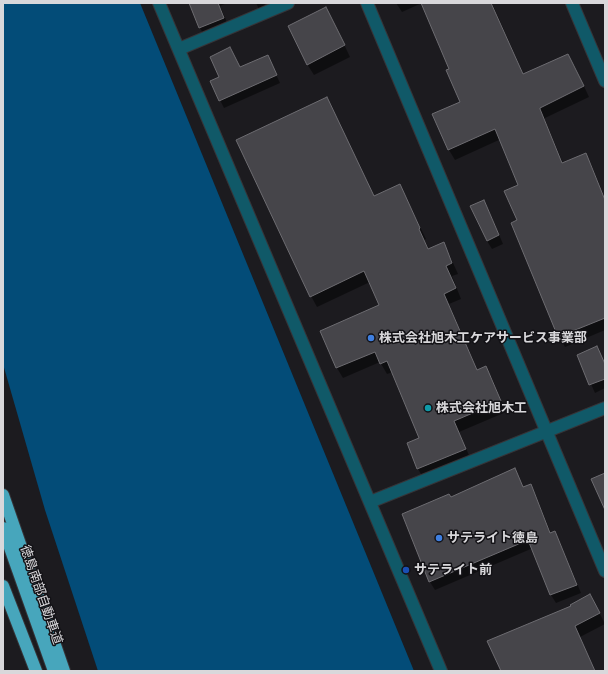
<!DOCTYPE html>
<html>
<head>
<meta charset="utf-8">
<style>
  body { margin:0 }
  #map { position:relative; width:608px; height:674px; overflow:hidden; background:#1c1b1f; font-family:"IBM Plex Sans",sans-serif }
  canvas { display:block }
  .frame { position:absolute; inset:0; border:4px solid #d9d8db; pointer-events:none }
</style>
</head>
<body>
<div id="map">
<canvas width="608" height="674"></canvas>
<div class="frame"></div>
</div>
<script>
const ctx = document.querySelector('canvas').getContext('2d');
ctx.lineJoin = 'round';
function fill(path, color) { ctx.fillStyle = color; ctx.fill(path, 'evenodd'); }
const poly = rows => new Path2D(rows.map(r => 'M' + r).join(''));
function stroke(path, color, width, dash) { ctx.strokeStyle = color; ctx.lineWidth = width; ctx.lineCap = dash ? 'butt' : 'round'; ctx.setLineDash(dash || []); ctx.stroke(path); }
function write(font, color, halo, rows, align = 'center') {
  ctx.font = font + ' "IBM Plex Sans","Noto Sans JP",sans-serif'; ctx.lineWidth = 3; ctx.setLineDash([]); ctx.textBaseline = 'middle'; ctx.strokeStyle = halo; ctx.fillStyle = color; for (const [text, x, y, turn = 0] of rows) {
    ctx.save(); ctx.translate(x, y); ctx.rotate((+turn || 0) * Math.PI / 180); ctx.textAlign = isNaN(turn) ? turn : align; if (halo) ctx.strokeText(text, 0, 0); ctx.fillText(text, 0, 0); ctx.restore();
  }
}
const water = poly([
  [3,3,140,3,414,671,98,671,45,510,3,364]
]);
const shadow = poly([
  [190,3,227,3,220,6,229,27,205,37,200,28],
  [256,3,264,3,266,7,259,9],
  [396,3,492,3,524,75,574,65,589,97,545,118,545,120,563,163,585,154,591,164,605,198,605,330,565,347,559,336,519,221,519,185,501,139,455,160,449,150,462,102,450,70,422,3,402,12],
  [332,19,350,57,314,75,307,64],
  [271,64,280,83,224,108,220,100,240,68],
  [327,98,374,197,399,185,426,239,424,240,429,249,443,243,449,254,458,274,452,276,461,299,449,304,478,371,485,368,492,378,506,412,459,432,471,460,424,479,418,469,408,443,421,438,393,372,387,374,380,362,343,378,337,368,381,306,370,282,317,307,311,296],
  [488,209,503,244,492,249,487,241],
  [597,347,605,363,605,388,595,393,578,355],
  [514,469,523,488,530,485,535,493,551,533,555,532,559,540,581,593,556,603,551,595,533,548,435,590,430,582,403,514,451,499],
  [596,606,605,624,580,637,595,671,502,671]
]);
const building = poly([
  [189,3,218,3,224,18,199,28,189,3],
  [421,3,491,3,523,74,568,54,584,86,540,108,540,109,562,163,586,153,605,200,605,318,558,337,511,223,517,220,504,191,518,185,495,129,448,150,432,114,460,102,446,70,449,69,421,3],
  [326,7,345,45,307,65,288,26,326,7],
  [230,47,240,67,268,55,277,75,219,101,210,81,219,77,210,57,230,47],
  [327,97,374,196,400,184,420,228,419,229,428,249,444,242,452,263,446,266,456,288,444,294,477,370,486,366,501,401,454,421,466,449,417,469,407,443,419,438,387,361,380,364,375,352,336,368,320,331,379,305,364,271,310,297,236,140,327,97],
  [484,200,499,235,487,241,470,206,484,200],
  [597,346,605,364,605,379,589,385,577,355,597,346],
  [515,468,523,487,531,484,550,533,555,531,577,585,550,595,528,540,429,582,402,514,449,494,451,497,515,468],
  [605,473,605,510,591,479,605,473],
  [590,594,600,613,575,626,595,671,501,671,487,641,571,606,570,605,590,594]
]);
const minor = poly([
  [159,3,441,671],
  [367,3,605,571],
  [572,3,605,81],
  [179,49,288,3],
  [370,502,605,408]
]);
const highway = poly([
  [3,495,64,671],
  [3,528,54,671],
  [3,586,36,671]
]);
const markers = [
  [371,338,4,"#3f7fe0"],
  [428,408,4,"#0f9aa8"],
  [439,538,4,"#3f7fe0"],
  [406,570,4,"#1a4fb4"]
];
const poiNames = [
  ["株式会社旭木工ケアサービス事業部",379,338],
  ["株式会社旭木工",436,408],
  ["サテライト徳島",447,538],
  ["サテライト前",414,570]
];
const streetNames = [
  ["徳島南部自動車道",41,595,71]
];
fill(water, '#034c78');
fill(shadow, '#0007');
fill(building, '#46454a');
stroke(building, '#6d6c71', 1);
stroke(minor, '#363539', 14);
stroke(highway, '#363539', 14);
stroke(minor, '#105968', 12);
stroke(highway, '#47a6bc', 12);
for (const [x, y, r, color] of markers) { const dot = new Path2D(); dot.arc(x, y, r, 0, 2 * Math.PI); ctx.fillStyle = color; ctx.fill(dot); stroke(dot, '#131216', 1.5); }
write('bold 13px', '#d9d8db', '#131216', poiNames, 'left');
write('13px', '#d9d8db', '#131216', streetNames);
</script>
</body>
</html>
